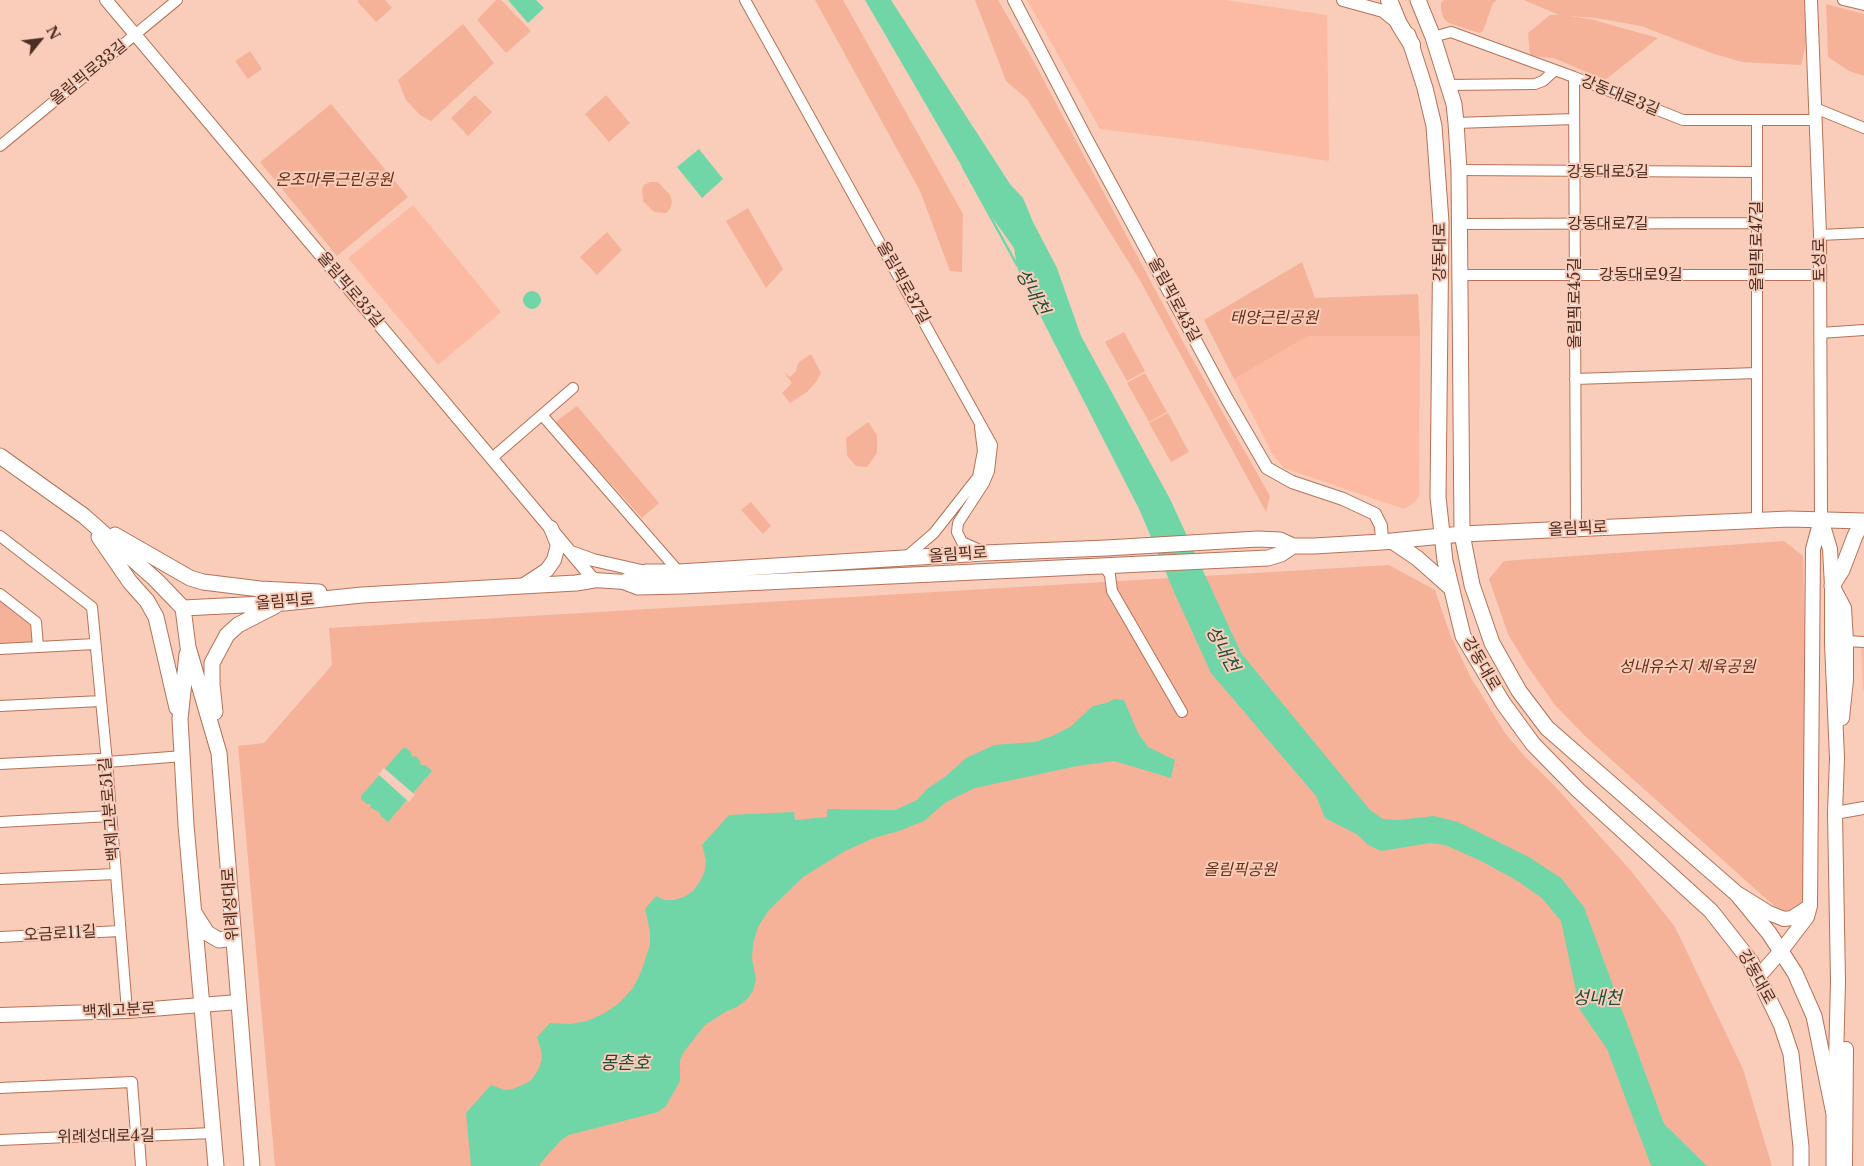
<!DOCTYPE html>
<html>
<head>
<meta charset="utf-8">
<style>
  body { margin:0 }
  #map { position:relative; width:1864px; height:1166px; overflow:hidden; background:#facdbb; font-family:"Libre Baskerville",serif }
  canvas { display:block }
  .north { position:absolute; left:15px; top:15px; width:50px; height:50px; -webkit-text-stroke:4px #facdbb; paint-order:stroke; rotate:61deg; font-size:14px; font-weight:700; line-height:20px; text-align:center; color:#4c2f23 }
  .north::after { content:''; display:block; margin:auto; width:18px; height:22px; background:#4c2f23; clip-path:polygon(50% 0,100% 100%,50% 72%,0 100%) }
</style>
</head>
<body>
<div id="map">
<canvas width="1864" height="1166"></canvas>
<div class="north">N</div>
</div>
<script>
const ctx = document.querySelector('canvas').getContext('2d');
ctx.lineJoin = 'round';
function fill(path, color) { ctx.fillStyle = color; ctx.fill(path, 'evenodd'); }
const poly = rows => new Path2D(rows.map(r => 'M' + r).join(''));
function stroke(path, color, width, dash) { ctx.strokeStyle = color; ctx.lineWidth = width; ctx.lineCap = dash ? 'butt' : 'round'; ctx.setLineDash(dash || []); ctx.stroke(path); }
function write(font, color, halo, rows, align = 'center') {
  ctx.font = font + ' "Libre Baskerville","Noto Sans KR",serif'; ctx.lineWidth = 4; ctx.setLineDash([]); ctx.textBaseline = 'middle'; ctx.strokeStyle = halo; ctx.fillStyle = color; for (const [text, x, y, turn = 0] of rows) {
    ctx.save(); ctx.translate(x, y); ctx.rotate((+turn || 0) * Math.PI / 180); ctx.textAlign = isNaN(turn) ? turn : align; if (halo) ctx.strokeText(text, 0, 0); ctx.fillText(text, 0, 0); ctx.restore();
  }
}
const built = poly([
  [1027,0,1225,0,1327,15,1329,161,1206,142,1100,129],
  [413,205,501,312,438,365,348,258],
  [1308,336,1420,336,1419,496,1415,502,1404,509,1284,468,1273,455,1234,379],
  [1861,647,1864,647,1864,690,1863,690]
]);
const green = poly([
  [359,0,385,0,392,8,376,22,357,1],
  [496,0,501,0,531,31,506,53,477,20],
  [815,0,843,0,963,214,962,272,950,271,920,191],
  [975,0,998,0,1034,62,1189,353,1270,496,1266,512,1141,282,1027,99,1006,81],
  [1444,0,1497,0,1493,3,1483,31,1479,33,1449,23,1444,19,1441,10,1441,3],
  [1524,0,1803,0,1808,8,1809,31,1801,65,1742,62,1714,54,1641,26,1596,18,1568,16,1590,19,1658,38,1605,80,1554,58,1530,56,1528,33,1550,15,1559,15],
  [1826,4,1864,14,1864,76,1849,71,1828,57],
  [463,24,494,63,431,121,420,115,406,100,398,80],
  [250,51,262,69,248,79,235,61],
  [475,95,492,112,468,136,451,118],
  [606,95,630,123,609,142,585,114],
  [331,104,408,197,337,256,260,162],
  [650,182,658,182,670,195,672,202,670,209,666,213,654,212,643,201,642,189,644,185],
  [748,208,783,269,766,288,726,221],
  [607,232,622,250,597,275,580,257],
  [1302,262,1315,298,1418,294,1420,336,1308,336,1234,379,1204,320],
  [1124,332,1145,371,1127,381,1105,342],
  [811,354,821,373,816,382,807,392,790,403,782,393,792,383,784,372,790,377,796,371,798,363],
  [1145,373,1167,412,1149,422,1127,383],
  [577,406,659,503,642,518,555,422],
  [1168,413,1189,452,1171,462,1149,423],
  [868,422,877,435,877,453,867,467,856,466,847,456,846,438],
  [751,502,771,526,763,534,741,510],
  [1784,541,1803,556,1807,719,1803,902,1800,906,1793,911,1784,911,1776,907,1764,897,1586,737,1555,705,1526,664,1508,634,1489,579,1504,561],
  [1389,565,1435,590,1450,634,1470,676,1505,733,1527,759,1552,783,1632,872,1675,927,1743,1069,1772,1166,275,1166,238,746,264,743,332,665,329,628],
  [0,598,33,623,34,639,30,644,0,645]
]);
const water = poly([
  [508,0,536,0,544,8,528,23],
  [865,0,891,0,1010,184,1023,198,1033,222,1057,268,1081,336,1170,499,1241,653,1370,810,1383,819,1398,820,1434,816,1458,822,1529,857,1561,878,1584,907,1664,1124,1707,1166,1652,1166,1650,1163,1607,1049,1580,1010,1561,921,1542,898,1516,880,1479,860,1445,845,1430,843,1381,851,1368,845,1358,835,1325,818,1316,796,1211,673,1174,592,1140,511,1021,278,1017,266,1014,248,989,213],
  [699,149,723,179,702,198,677,167],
  '523 300a9 9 0 1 1 18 0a9 9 0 1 1-18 0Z',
  [1115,699,1124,700,1138,733,1148,747,1175,760,1171,778,1114,761,1077,766,975,788,946,802,924,821,899,831,874,838,845,851,803,877,769,910,758,927,753,944,752,959,756,979,753,991,747,999,737,1007,725,1012,705,1025,683,1053,680,1061,680,1081,666,1106,658,1112,569,1135,561,1140,538,1166,471,1166,466,1113,491,1085,505,1090,513,1089,529,1082,533,1078,539,1068,542,1059,541,1050,537,1037,550,1023,570,1024,587,1021,605,1013,619,1003,633,988,641,972,650,945,650,932,645,909,656,896,664,900,674,900,684,897,693,891,701,880,705,870,706,860,702,845,729,815,794,812,795,820,827,817,827,809,895,810,917,800,928,788,945,777,966,758,994,745,1035,742,1052,736,1070,727,1093,706,1106,703],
  [403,748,406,748,411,752,412,757,416,756,420,761,421,765,425,765,432,771,388,822,381,816,379,812,371,808,370,804,367,804,361,799,361,796]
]);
const pier = poly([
  [384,768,415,795,409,802,378,774]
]);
const stream = poly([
  [963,167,1017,265]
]);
const minor = poly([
  [745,0,992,445,989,471,984,483,958,523,957,532,962,542,982,551],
  [1843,0,1864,5],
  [1433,37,1451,32,1574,77,1683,120,1815,120],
  [1574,77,1576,529],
  [1448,85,1535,84,1543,81,1555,70],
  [1815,108,1864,128],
  [1456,123,1574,119],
  [0,146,177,0],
  [1459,170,1757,172],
  [1460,224,1757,223],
  [1820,235,1864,233],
  [1460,275,1821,275],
  [1820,333,1864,330],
  [1575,379,1757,373],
  [542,415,679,572],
  [492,458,573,388],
  [1757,521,1757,120],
  [0,536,92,607,107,762,127,1011],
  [905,558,934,533,978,477,983,451,980,427],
  [1104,566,1110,575,1112,591,1182,712],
  [0,594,36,622,38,647],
  [1846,641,1864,642],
  [0,649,95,644],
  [0,706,101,701],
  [0,764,99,759,107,762,183,756],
  [0,822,111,816],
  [0,879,116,874],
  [0,937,120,931],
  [0,1088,132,1082,136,1134,139,1138,141,1166],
  [0,1140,136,1134,141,1136,213,1133]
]);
const tertiary = poly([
  [106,0,594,580],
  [1014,0,1086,138,1227,399,1267,468,1292,482,1343,499,1375,514,1381,526,1382,542],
  [1343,0,1383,11,1399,24],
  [1811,0,1820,235,1821,519],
  [571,552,593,560,646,572],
  [1835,813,1864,808]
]);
const secondary = poly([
  [1821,519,1830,549,1832,586,1832,643,1837,758,1835,813,1838,981,1835,1102],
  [594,580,625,582],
  [524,585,547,570,554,560,558,545,551,528],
  [1834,589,1844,608,1846,641,1846,680,1842,718],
  [1740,895,1769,913,1784,919,1792,918,1809,907],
  [1758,977,1781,951,1807,917,1810,906,1813,549,1821,520],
  [0,1015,127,1011,238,1002],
  [1845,1166,1846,1049]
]);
const primary = poly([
  [1418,0,1433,37,1448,85,1454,104,1456,123,1459,170,1462,534,1472,585,1492,643,1519,691,1547,728,1737,894,1769,933,1795,973,1814,1016,1834,1114,1834,1166],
  [1408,35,1425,88,1434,126,1441,222,1438,497,1445,561,1463,636,1503,703,1533,744,1578,790,1711,911,1751,962,1781,1024,1791,1054,1801,1147,1801,1166],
  [0,456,84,516,156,580,183,608,284,603,362,595,576,583,594,580],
  [115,535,190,578,203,582,260,589,319,592],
  [99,537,130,582,147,601,156,617,177,708],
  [1392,541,1417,558,1452,589],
  [625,582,637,574,646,572,679,572,984,553,1106,548,1258,539,1280,540,1293,546,1314,546,1382,542,1462,534,1789,519,1864,521],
  [625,582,638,587,681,586,1268,558,1281,554,1293,546],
  [1832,586,1842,570,1855,536,1863,521],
  [183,608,188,647,219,753,252,1166],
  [187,654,180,719,186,825,216,1166],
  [215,712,212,684,212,663,227,635,238,625,275,606],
  [195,914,207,933,219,940,226,939,233,931]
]);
const trunk = poly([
  [1389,0,1399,24,1412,45]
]);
const streetNames = [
  ["올림픽로33길",89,73,-39],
  ["강동대로3길",1620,96,22],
  ["강동대로5길",1608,172],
  ["강동대로7길",1608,224],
  ["올림픽로47길",1757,246,-90],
  ["강동대로",1440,252,-90],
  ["토성로",1820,260,-91],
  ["강동대로9길",1641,275],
  ["올림픽로37길",903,283,61],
  ["올림픽로35길",350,290,50],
  ["올림픽로43길",1174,300,62],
  ["올림픽로45길",1575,303,-90],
  ["올림픽로",1578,529,-3],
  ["올림픽로",958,555,-4],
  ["올림픽로",285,602,-4],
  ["강동대로",1481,664,60],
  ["백제고분로51길",110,809,-95],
  ["위례성대로",231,904,-94],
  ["오금로11길",60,934,-3],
  ["강동대로",1756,977,61],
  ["백제고분로",119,1011,-3],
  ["위례성대로4길",106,1137,-1]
];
const parkNames = [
  ["온조마루근린공원",334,180],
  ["태양근린공원",1274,318],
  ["성내유수지 체육공원",1687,667],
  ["올림픽공원",1240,870]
];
const waterNames = [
  ["성내천",1032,292,61],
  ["성내천",1222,649,61],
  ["성내천",1597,999],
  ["몽촌호",625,1064]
];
fill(built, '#fbbaa1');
fill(green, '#f5b298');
fill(water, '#70d6a8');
fill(pier, '#facdbb');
stroke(stream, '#70d6a8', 2.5);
stroke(minor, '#b67258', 12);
stroke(tertiary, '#b67258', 14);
stroke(secondary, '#b67258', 16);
stroke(primary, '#b67258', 17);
stroke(trunk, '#b67258', 18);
stroke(minor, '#fff', 10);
stroke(tertiary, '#fff', 12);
stroke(secondary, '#fff', 14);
stroke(primary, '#fff', 15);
stroke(trunk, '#fff', 16);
write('16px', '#4c2f23', '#facdbb', streetNames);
write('italic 16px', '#672f16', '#facdbb', parkNames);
write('italic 18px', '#214c39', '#facdbb', waterNames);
</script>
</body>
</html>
